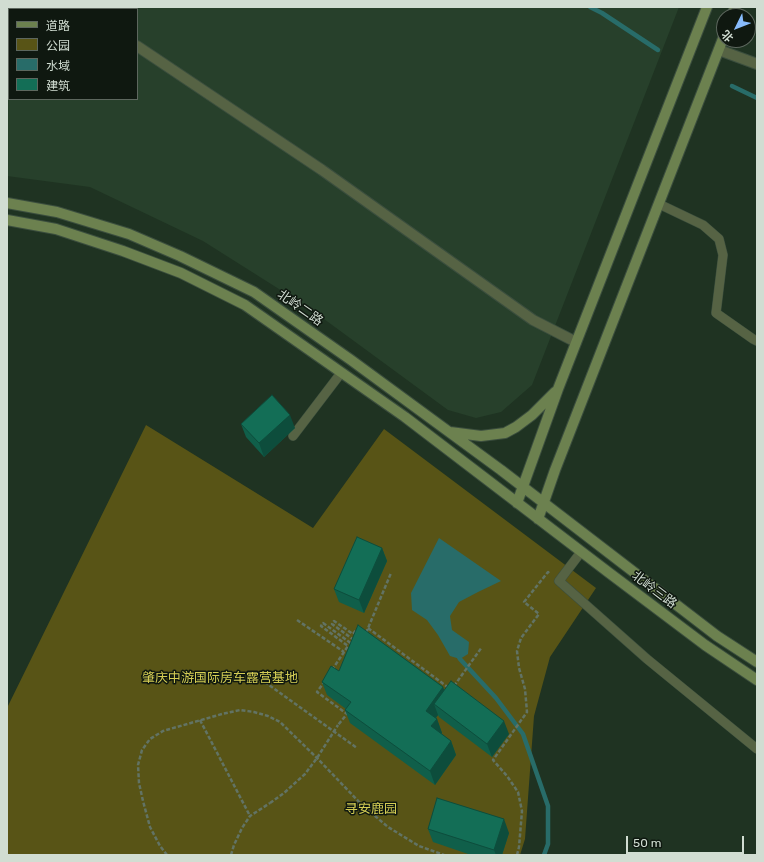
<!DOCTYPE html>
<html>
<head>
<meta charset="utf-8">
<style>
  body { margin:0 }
  #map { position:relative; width:764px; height:862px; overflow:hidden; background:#1f3322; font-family:Rubik,"Noto Sans SC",sans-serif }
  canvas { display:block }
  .frame { position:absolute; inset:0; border:8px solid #d1ddd2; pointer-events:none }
  .legend { position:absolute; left:8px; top:8px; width:130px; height:92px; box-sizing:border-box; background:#0f1810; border:1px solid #5d675e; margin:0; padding:5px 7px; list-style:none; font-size:12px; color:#d1ddd2 }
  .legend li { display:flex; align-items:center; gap:8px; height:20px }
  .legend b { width:20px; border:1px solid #5d675e }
  .north { position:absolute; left:716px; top:8px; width:40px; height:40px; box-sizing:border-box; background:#0f1810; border:1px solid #5d675e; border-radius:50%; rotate:227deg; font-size:11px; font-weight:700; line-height:16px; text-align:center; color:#d1ddd2 }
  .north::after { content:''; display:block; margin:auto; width:14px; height:18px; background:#87bbfb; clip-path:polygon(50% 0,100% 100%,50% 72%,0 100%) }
  .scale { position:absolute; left:626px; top:836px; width:118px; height:18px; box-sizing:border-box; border:2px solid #d1ddd2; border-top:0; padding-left:5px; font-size:12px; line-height:14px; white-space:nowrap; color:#d1ddd2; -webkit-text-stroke:3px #0f1810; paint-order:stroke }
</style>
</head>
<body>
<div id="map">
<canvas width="764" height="862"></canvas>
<div class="frame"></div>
<ul class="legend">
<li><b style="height:5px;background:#6c814f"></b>道路</li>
<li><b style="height:11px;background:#585416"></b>公园</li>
<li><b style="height:11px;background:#286c69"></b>水域</li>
<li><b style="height:11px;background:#136e56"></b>建筑</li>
</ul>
<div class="north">北</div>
<div class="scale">50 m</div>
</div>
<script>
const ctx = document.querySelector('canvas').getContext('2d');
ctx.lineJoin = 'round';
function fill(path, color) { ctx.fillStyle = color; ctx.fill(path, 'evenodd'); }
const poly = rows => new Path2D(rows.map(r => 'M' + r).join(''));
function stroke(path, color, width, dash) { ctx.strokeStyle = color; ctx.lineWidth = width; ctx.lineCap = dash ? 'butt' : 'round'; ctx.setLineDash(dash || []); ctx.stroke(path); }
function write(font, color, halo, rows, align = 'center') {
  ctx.font = font + ' Rubik,"Noto Sans SC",sans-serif'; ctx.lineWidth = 3; ctx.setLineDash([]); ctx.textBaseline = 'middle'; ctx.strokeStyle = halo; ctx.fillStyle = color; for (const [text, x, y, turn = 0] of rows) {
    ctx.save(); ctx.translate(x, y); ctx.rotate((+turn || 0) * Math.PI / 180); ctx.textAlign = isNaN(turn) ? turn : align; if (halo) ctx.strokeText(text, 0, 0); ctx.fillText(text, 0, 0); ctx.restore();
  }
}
const built = poly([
  [7,7,679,7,532,385,501,412,476,418,448,410,309,308,203,241,90,187,7,176],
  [9,9,137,9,137,99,9,99]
]);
const green = poly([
  [146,425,313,528,384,429,596,588,550,657,534,716,525,839,520,855,7,855,7,708]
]);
const water = poly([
  [439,538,501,581,478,592,459,602,450,616,452,630,469,642,468,654,460,659,450,656,438,635,427,620,412,610,411,593]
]);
const stream = poly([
  [590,7,602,13,658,50],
  [732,86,757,98],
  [457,653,460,659,496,698,523,734,548,806,548,844,544,855]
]);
const path = poly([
  [297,620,344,652],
  [368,628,449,688],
  [366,633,391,573],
  [354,640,332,624,334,621,353,634,357,629],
  [332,670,348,646,321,626,323,623,352,644],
  [255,675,357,748],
  [325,681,317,692,347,714,338,725],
  [454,686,482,647],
  [200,720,250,816],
  [167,855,160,846,150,827,143,801,139,783,138,765,142,750,150,739,163,731,222,714,240,710,254,712,268,716,280,722,317,758,362,805,388,827,419,846,444,855],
  [231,855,234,845,242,828,250,816,270,803],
  [517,855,519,847,522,811,518,792,507,776,493,760,527,712,525,689,519,668,517,651,521,638,539,614,524,602,548,572,550,574]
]);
const lane = poly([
  [659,204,703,225,719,239,723,255,716,313,753,339,757,341],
  [293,436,341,373],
  [581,552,559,581,647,659,757,749]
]);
const street = poly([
  [78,7,81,9],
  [137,46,322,170,533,320,576,342],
  [719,50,757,64]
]);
const secondary = poly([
  [732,16,735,7],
  [7,203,57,212,129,234,180,256,254,292,351,360,501,470,717,636,757,662],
  [7,220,56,229,123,251,181,273,245,305,405,417,608,572,705,645,757,680],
  [450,432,481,436,505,433,516,427,532,415,555,392],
  [517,503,558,389,707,7],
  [538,519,555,470,724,36]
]);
const pathBridge = poly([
  [270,803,284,793,305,774,317,758,338,725]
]);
const wall = poly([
  [241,424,295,428,264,457,246,437],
  [382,548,387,561,364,613,339,602,334,589],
  [339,671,443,687,444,690,509,734,492,757,439,717,438,715,436,718,437,719,442,733,441,734,451,741,456,755,435,785,350,723,345,710,346,709,327,695,322,682],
  [428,829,509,833,502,855,471,855,433,842]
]);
const shadedWall = poly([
  [290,415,295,428,264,457,259,443],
  [382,548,387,561,364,613,359,600],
  [443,687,448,700,434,704,438,715,431,724,426,711],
  [437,719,442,733,436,739,431,726],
  [504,721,509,734,492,757,487,744],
  [451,741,456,755,435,785,430,771],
  [504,819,509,833,502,855,496,855,494,850]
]);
const building = poly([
  [272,395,290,415,259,443,241,424,272,395],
  [357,537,382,548,359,600,334,589,357,537],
  [358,625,443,687,426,711,437,719,431,726,451,741,430,771,345,710,351,702,322,682,331,666,339,671,358,625],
  [451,681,504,721,487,744,434,704,451,681],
  [437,798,504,819,494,850,428,829,437,798]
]);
const streetNames = [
  ["北岭二路",300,308,35],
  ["北岭三路",654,590,37]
];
const parkNames = [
  ["肇庆中游国际房车露营基地",220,678],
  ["寻安鹿园",371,809]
];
fill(built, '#27402b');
fill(green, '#585416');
fill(water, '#286c69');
stroke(stream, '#286c69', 4.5);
stroke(lane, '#3b4e3e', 10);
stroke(street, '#3b4e3e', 12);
stroke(secondary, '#3b4e3e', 12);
stroke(path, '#627364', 2.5, [4, 2]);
stroke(lane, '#566344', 9);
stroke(street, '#566344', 10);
stroke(secondary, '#6c814f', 10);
stroke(pathBridge, '#627364', 2.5, [4, 2]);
fill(wall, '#105f4a');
fill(shadedWall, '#0d4d3c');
fill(building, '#136e56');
stroke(building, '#0d4d3c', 1);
write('13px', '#d1ddd2', '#0f1810', streetNames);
write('13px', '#d5ce54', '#0f1810', parkNames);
</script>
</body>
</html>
